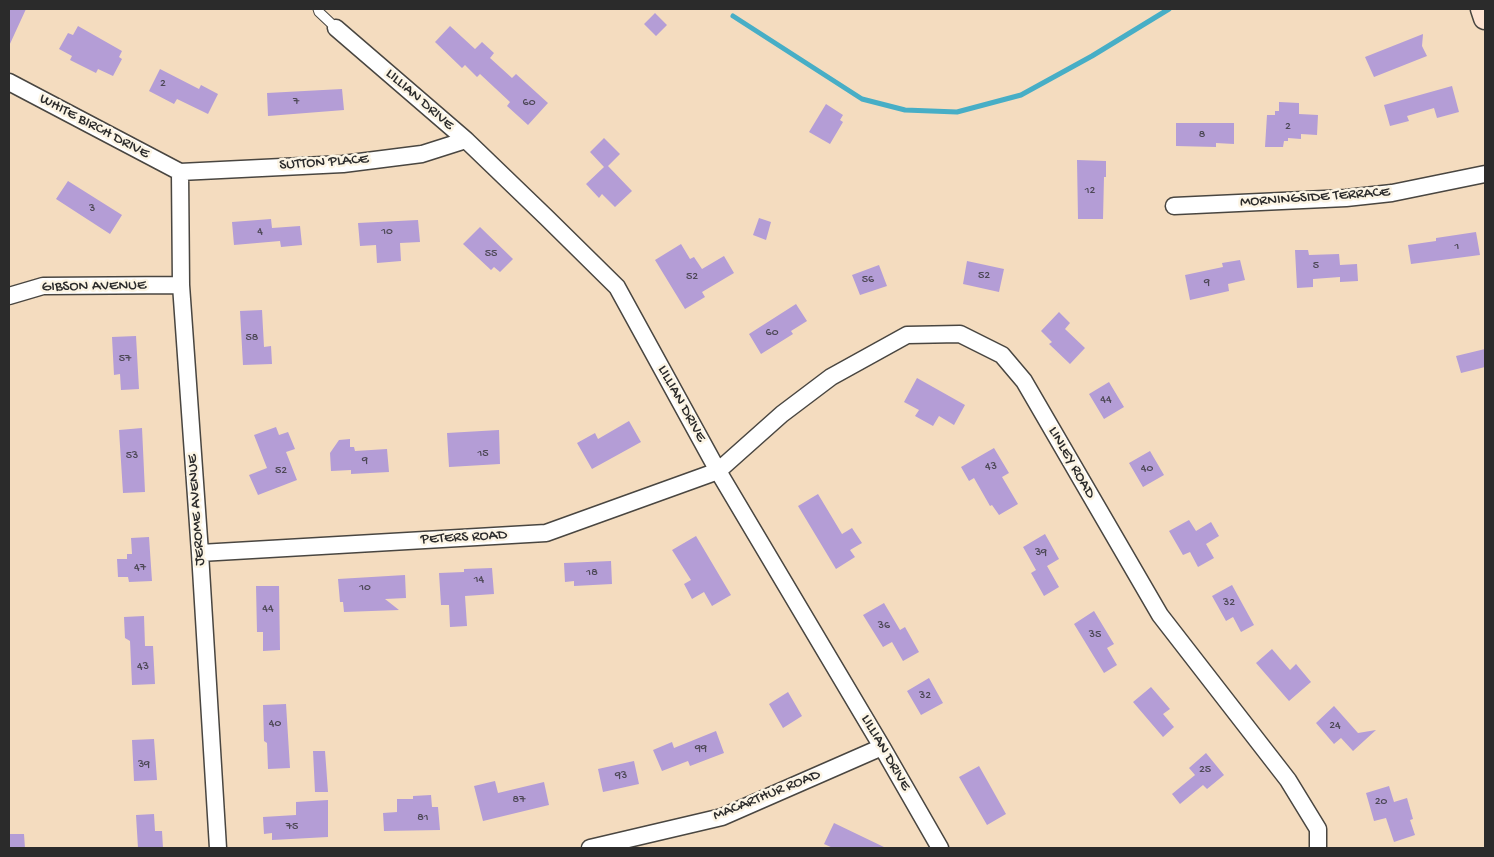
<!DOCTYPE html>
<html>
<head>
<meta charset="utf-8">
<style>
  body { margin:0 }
  #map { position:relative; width:1494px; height:857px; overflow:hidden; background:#f4dcbf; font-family:"Gochi Hand",sans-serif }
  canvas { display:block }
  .frame { position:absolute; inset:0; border:10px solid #2b2b2b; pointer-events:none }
</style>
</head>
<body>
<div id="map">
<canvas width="1494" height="857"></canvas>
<div class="frame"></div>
</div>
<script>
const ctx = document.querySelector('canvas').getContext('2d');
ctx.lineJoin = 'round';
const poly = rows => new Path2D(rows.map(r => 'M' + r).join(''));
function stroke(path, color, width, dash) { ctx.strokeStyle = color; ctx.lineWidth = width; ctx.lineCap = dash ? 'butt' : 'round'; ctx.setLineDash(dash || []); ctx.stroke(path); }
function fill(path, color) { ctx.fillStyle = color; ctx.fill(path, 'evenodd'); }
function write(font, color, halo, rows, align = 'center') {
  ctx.font = font + ' "Gochi Hand",sans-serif'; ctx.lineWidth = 5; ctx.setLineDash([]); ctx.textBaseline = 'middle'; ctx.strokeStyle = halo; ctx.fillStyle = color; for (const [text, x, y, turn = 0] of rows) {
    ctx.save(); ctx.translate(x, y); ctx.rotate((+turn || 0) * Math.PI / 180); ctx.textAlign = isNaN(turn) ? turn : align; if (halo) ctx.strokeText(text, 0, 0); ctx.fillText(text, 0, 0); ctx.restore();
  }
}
const stream = poly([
  [733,16,862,99,905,110,957,112,1021,95,1092,56,1169,9]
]);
const building = poly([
  [9,9,26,9,9,46],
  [655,13,667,25,656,36,644,24],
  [78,26,122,51,119,57,122,59,113,76,98,69,96,73,70,60,72,56,59,49,68,33,73,35],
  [450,26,475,49,482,42,494,53,490,58,512,78,516,74,548,103,528,125,507,106,510,102,480,74,477,77,465,65,462,68,435,42],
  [1423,34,1422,46,1427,56,1374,77,1365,57],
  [160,69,199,89,201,85,218,94,208,114,177,99,174,104,149,91],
  [1452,86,1459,112,1437,118,1434,108,1407,116,1409,121,1390,126,1384,105],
  [342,89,344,110,268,116,267,93],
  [1279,102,1299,103,1299,114,1318,115,1317,135,1301,134,1301,139,1288,138,1288,141,1284,141,1283,147,1265,147,1267,115,1275,115,1275,111,1279,111],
  [826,104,843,115,840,120,843,122,830,144,809,132],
  [1176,123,1234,123,1234,144,1216,143,1216,147,1176,146],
  [604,138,620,154,608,166,632,191,615,207,602,194,599,198,586,184,604,167,590,152],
  [1077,160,1106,161,1106,177,1104,177,1103,219,1078,219],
  [68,181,122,215,110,234,56,199],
  [759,218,771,222,766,240,753,235],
  [271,219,272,228,300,226,302,245,281,247,280,241,234,245,232,222],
  [418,220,420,242,400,243,401,261,377,263,376,245,360,246,358,223],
  [480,227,513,259,500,272,494,267,491,270,463,244],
  [1476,232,1480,255,1411,264,1408,245,1436,241,1436,238],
  [681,244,690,259,694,257,702,269,724,256,734,273,702,292,705,297,685,309,655,260],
  [1295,250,1308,250,1309,255,1339,254,1340,265,1357,264,1358,281,1340,282,1340,277,1313,279,1313,287,1297,288],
  [1240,260,1245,280,1228,284,1229,291,1190,300,1185,275,1223,267,1222,263],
  [967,261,1004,269,999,292,963,284],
  [879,265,887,286,860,295,852,275],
  [796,304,807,321,791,331,793,334,761,354,749,334],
  [262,310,264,347,271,346,272,364,243,365,240,311],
  [1059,312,1070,323,1065,329,1085,348,1070,364,1049,344,1052,342,1041,331],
  [136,336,139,389,121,390,120,374,114,375,112,337],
  [1485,349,1485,367,1461,373,1456,356],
  [917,378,965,405,954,425,939,416,933,426,915,416,919,410,904,402],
  [1109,382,1124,407,1104,419,1089,394],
  [629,421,641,442,592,469,577,443,595,433,598,439],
  [276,427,279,435,288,432,295,449,286,452,297,480,258,495,249,475,267,468,254,435],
  [142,428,145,492,123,493,119,430],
  [499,430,500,464,449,467,447,433],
  [350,439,350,447,354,447,355,451,387,449,389,472,351,474,351,470,331,471,330,453,339,440],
  [994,448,1009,473,1002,477,1018,504,999,515,992,505,990,506,974,478,969,481,961,467],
  [1150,451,1164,475,1143,487,1129,463],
  [818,494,842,534,852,528,862,543,850,550,855,557,836,569,798,506],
  [1189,520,1196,531,1211,522,1219,536,1206,544,1214,558,1198,567,1190,552,1183,555,1169,531],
  [1045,534,1059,559,1047,566,1059,587,1044,596,1031,573,1036,570,1023,547],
  [696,536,731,595,712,606,704,592,692,599,684,584,691,580,672,550],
  [149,537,152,581,129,582,128,577,118,577,117,559,127,559,127,554,132,554,131,538],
  [611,561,612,584,574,586,574,581,565,582,564,563],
  [492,568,494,594,465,596,467,626,450,627,449,605,441,605,439,573,464,572,464,569],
  [405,575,406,598,385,599,399,610,344,612,343,602,340,602,338,579],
  [1232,585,1254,625,1241,632,1233,617,1226,621,1212,596],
  [256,586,279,586,280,650,263,651,263,632,257,632],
  [884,603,900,630,905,627,919,652,903,661,892,642,883,647,863,615],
  [1094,611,1114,644,1107,648,1117,665,1104,673,1074,624],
  [144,616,145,646,153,646,155,684,132,685,130,641,125,638,124,617],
  [1272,649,1290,670,1296,664,1311,682,1289,701,1256,663],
  [929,678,943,703,921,715,907,691],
  [1151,687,1170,709,1163,714,1174,727,1163,737,1133,702],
  [788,692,802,716,783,728,769,704],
  [286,704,290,768,268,769,267,743,264,741,263,705],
  [1334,706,1358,733,1376,730,1353,751,1341,738,1334,744,1316,723],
  [716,731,724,753,690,766,688,761,662,771,653,750,672,742,674,748],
  [154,739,157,780,134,781,132,740],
  [313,751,325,751,328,792,315,792],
  [1206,753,1224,775,1207,789,1203,785,1180,804,1172,794,1195,775,1189,768],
  [634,761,639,784,603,792,598,769],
  [979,766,1006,814,987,825,959,777],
  [495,781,498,793,544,782,549,805,483,821,474,786],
  [1389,786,1394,802,1407,798,1413,819,1410,820,1415,835,1394,842,1386,818,1374,821,1366,793],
  [431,795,432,807,438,807,440,830,384,831,383,813,397,812,397,799,413,799,413,796],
  [328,800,328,837,272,840,272,833,264,834,263,817,296,815,296,802],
  [154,814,155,831,162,831,163,848,138,848,136,815],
  [834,823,886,848,833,848,824,844],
  [9,834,24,834,25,848,9,848]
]);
const lane = poly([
  [318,9,319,12,336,28]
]);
const street = poly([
  [336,28,466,140,547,218,617,287,718,471,882,747,940,848],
  [9,82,180,172],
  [180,172,181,285,200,553,218,848],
  [180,172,343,164,422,154,466,140],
  [1174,206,1346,198,1392,193,1485,174],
  [9,296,43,286,181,285],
  [200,553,546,533,718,471,782,414,831,377,907,335,960,334,1002,355,1024,381,1160,615,1288,780,1318,829,1318,848],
  [590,848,722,817,882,747]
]);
const secondary = poly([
  [1482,9,1485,18]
]);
const numberNames = [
  ["2",163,84],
  ["7",296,102],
  ["60",529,103],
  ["2",1288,127],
  ["8",1202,135],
  ["12",1090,191],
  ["3",92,209],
  ["4",260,232],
  ["10",387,232],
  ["1",1457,247],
  ["55",491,254],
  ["5",1316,266],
  ["52",984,276],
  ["52",692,277],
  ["56",868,280],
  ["9",1207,283],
  ["60",772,333],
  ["58",252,338],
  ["57",125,359],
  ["44",1106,400],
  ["15",483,454],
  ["53",132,456],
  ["9",365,461],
  ["43",991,467],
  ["40",1147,469],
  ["52",281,471],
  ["39",1041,553],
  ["47",140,568],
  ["18",592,573],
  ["14",479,580],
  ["10",365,588],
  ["32",1229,603],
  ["44",268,609],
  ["36",884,626],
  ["35",1095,635],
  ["43",143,667],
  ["32",925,696],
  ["40",275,724],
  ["24",1335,726],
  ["99",701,749],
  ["39",144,765],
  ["25",1205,770],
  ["93",621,776],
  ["87",519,800],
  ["20",1381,802],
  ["81",423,818],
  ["75",292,827]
];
const streetNames = [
  ["LILLIAN DRIVE",419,100,41],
  ["WHITE BIRCH DRIVE",94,127,28],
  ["SUTTON PLACE",324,163,-4],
  ["MORNINGSIDE TERRACE",1315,198,-4],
  ["GIBSON AVENUE",94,287,-1],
  ["LILLIAN DRIVE",681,404,61],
  ["LINLEY ROAD",1071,463,60],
  ["JEROME AVENUE",197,510,-94],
  ["PETERS ROAD",464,538,-3],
  ["LILLIAN DRIVE",885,753,60],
  ["MACARTHUR ROAD",767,796,-22]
];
stroke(stream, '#47aec6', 5);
fill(building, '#b49dd6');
stroke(lane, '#494641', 11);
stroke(street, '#494641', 19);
stroke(secondary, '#494641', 25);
stroke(lane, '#fff', 9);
stroke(street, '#fff', 16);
stroke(secondary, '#fde3d1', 22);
write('12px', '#4d4856', null, numberNames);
write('15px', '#2b2b2b', '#fcf5e5', streetNames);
</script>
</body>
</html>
